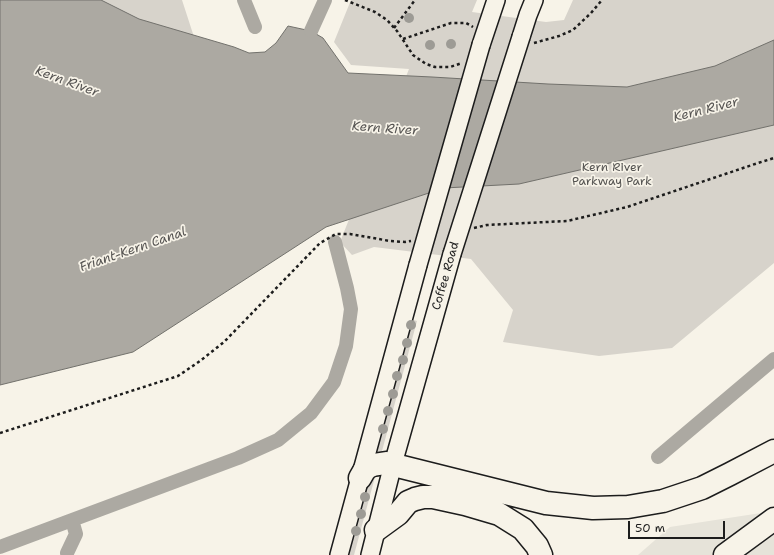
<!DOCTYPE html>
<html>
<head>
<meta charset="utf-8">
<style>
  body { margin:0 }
  #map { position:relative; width:774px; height:555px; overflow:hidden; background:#f7f3e8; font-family:"Shantell Sans",sans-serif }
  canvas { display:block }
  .scale { position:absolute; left:628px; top:521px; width:97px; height:18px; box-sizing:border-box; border:2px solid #1c1c1c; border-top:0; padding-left:5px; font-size:12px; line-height:14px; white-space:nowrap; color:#1c1c1c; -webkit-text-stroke:3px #f7f3e8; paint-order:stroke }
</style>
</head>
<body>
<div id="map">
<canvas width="774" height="555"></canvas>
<div class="scale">50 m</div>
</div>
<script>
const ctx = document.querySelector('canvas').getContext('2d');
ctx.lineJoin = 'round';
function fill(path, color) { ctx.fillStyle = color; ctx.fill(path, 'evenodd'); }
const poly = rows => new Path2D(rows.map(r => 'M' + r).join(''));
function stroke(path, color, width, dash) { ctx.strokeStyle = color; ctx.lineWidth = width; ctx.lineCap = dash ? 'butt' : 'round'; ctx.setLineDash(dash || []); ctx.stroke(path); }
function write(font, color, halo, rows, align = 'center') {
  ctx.font = font + ' "Shantell Sans",sans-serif'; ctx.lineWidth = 3.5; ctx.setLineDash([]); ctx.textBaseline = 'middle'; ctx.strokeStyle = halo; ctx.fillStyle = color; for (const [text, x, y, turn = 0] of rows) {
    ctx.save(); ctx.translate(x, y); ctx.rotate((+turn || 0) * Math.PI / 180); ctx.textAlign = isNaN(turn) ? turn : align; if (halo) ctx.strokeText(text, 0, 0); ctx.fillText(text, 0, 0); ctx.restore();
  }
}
const built = poly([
  [774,511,774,555,638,555,670,527]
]);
const green = poly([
  [0,0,182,0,207,77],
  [351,0,477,0,472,12,546,22,564,20,573,0,774,0,774,263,672,348,599,356,503,342,513,310,471,259,374,247,352,255,340,242,409,69,351,65,334,42],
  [411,319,417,321,354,555,347,555]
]);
const water = poly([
  [0,0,101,0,139,19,234,47,249,53,265,52,276,43,288,26,311,31,323,38,348,73,432,77,548,84,627,87,715,66,774,40,774,125,519,184,444,188,326,227,133,352,0,385,0,0]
]);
const canal = poly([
  [244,0,255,27],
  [311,31,325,0],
  [658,457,774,359],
  [0,547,238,458,278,440,311,413,334,382,346,346,351,309,347,288,335,242],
  [67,553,76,534,72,520]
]);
const path = poly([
  [345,0,375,12,387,20,397,31,413,55,426,64,435,67,450,67,462,63],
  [394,28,415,0],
  [403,39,451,23,466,23,473,27],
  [534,43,559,36,573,30,591,13,602,0],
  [474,228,487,225,567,221,627,207,758,163,774,158],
  [0,433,178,376,200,361,224,342,320,243,336,234,350,234,390,241,405,242,411,241]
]);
const secondary = poly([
  [521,37,528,15,534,0],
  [481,45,496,0],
  [339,555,418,265],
  [370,555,393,464,452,254]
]);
const highway = poly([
  [360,478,364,471,368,467,373,465,386,463,546,503,593,508,628,507,663,501,702,488,730,474,774,451],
  [376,530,398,514,408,502,415,499,423,497,433,497,465,504,499,514,523,529,537,546,541,555],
  [725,555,774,519]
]);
const secondaryBridge = poly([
  [452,254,521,37],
  [418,265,481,45]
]);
const trees = [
  [409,18],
  [451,44],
  [430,45],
  [411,325],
  [407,343],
  [403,360],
  [397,376],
  [393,394],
  [388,411],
  [383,429],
  [365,497],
  [361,514],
  [356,531]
];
const parkNames = [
  ["Kern River",612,168],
  ["Parkway Park",612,182]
];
const streetNames = [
  ["Coffee Road",446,276,-74]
];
const waterNames = [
  ["Kern River",67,82,20],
  ["Kern River",706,110,-14],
  ["Kern River",385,129,4],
  ["Friant-Kern Canal",133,250,-19]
];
fill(built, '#e6e3d9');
fill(green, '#d7d3cb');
fill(water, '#aca9a2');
stroke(water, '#72716c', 1);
stroke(canal, '#aca9a2', 14);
stroke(secondary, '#1c1c1c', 20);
stroke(highway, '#1c1c1c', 25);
stroke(path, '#1c1c1c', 2.5, [3, 3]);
stroke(secondary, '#f7f3e8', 17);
stroke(highway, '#f7f3e8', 22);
stroke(secondaryBridge, '#1c1c1c', 20, []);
stroke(secondaryBridge, '#f7f3e8', 17);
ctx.fillStyle = '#9d9b95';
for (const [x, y] of trees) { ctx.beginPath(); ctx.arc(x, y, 5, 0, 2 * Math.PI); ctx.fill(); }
write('12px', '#545351', '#f7f3e8', parkNames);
write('12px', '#1c1c1c', '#f7f3e8', streetNames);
write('italic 13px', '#565452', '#f7f3e8', waterNames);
</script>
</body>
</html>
